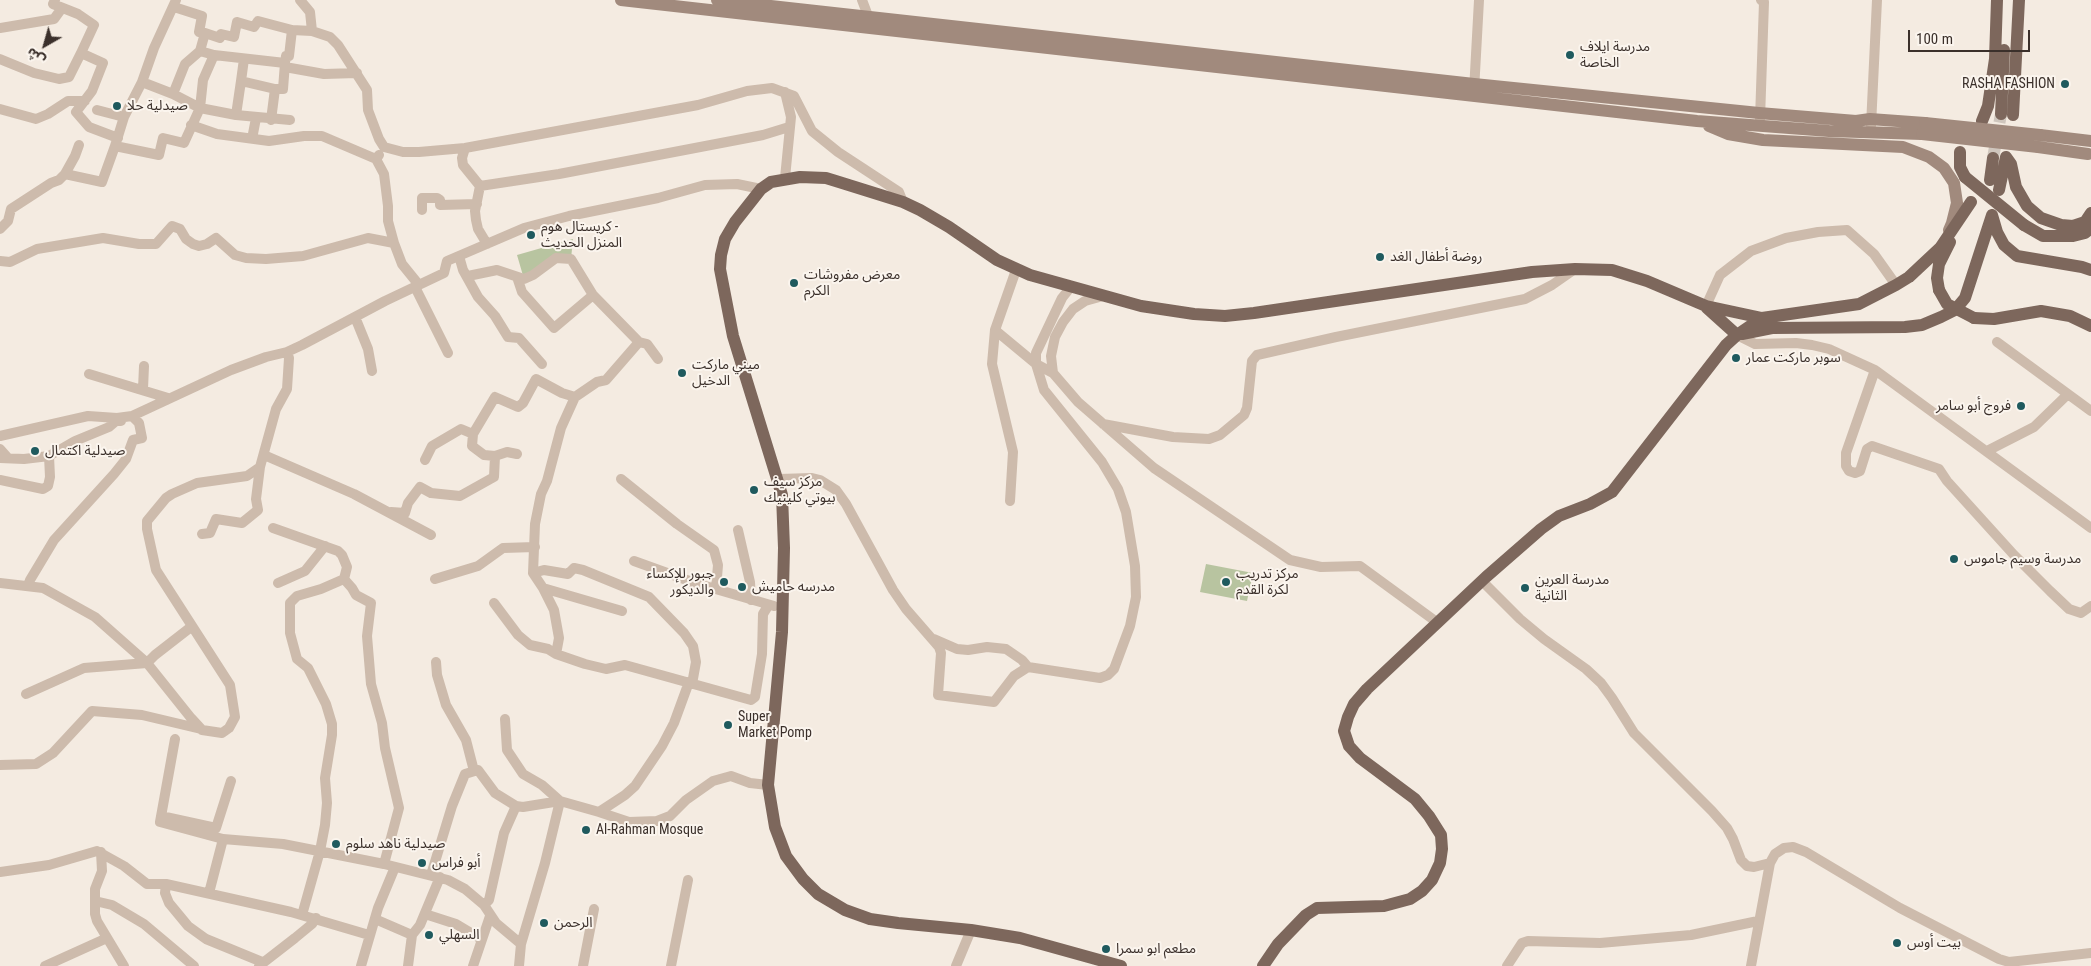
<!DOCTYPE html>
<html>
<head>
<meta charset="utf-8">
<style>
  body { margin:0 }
  #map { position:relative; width:2091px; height:966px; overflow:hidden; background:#f4ebe1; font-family:"Roboto Condensed","Noto Sans Arabic",sans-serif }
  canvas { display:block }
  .north { position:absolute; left:20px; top:20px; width:50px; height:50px; -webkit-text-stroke:4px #fbf5ee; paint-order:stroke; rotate:218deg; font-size:14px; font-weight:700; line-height:20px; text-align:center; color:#3b302b }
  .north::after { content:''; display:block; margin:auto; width:18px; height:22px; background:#3b302b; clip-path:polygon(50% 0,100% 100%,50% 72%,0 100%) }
  .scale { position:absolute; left:1908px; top:30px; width:122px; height:22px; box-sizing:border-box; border:2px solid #3b302b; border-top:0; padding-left:6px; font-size:15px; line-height:18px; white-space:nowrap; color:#3b302b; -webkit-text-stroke:4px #fbf5ee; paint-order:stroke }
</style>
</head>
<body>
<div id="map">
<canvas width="2091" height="966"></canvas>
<div class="north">ش</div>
<div class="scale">100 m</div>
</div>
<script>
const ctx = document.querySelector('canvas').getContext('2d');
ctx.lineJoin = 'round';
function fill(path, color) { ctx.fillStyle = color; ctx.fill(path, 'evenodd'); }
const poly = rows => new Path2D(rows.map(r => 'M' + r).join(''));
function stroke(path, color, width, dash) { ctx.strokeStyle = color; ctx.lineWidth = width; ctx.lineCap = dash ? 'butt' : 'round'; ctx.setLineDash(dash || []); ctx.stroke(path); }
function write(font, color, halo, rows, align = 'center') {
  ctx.font = font + ' "Roboto Condensed","Noto Sans Arabic",sans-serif'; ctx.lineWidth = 4; ctx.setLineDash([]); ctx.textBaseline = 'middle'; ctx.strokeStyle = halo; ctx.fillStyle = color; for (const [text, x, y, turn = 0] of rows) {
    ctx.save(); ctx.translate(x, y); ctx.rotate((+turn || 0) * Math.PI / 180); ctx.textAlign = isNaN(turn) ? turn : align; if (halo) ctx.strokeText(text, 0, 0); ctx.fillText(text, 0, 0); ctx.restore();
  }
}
const green = poly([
  [573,239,571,259,561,258,524,279,517,255],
  [1206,564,1253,573,1247,601,1200,592]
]);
const primaryTunnel = poly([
  [1993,158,2001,114]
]);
const street = poly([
  [55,0,53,4,78,14,94,25,81,53,103,63,92,91,76,112,89,127,118,138],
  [300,0,310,12,312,31],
  [862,0,870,21],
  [174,7,202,16,199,32,205,33],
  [0,28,54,19,62,8],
  [292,30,289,56,286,56,285,63,214,55,200,51,205,33,220,38,221,34,234,37,237,22,254,27,258,21,292,30,312,31,330,37,338,45,367,90,368,110,379,139,384,147,403,152,419,152,465,148,698,105,747,91,772,88,794,96,812,131,838,152,899,192,903,202],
  [214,55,203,80,200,108,236,115],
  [0,59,34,73,59,79,69,77,81,53],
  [244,59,241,81,275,89],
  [285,67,324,74,357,73],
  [241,81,236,115,290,120],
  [1474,91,1479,0],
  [785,92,791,117,785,178],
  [173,94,142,82,154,48,176,0],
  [0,109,36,119,48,114,68,101,85,101],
  [97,110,124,117,115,146,159,155,163,138,184,143,200,108,173,94,185,64,200,51],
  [124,117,142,82],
  [1760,119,1764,2,1761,0],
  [271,120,275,89,283,89,285,63],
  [191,125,217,134,269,141,304,136,322,136,376,159],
  [1871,126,1877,0],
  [252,139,256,118],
  [79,145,75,156,65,174,102,182,115,146],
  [465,148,462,158,463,165,480,186,475,211,476,220,478,229,487,244],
  [379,155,376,159,384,174,388,206,388,221,394,243,402,264,419,285],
  [480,186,559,174,763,135,789,127],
  [422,210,422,198,437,198,440,200,440,205,477,204],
  [0,229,8,221,11,209,51,183,59,180,65,174],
  [459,256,463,270,478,297,495,316,508,337,519,338,542,364],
  [0,261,10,262,37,249,103,238,139,244,156,244,172,226,180,229,186,239,193,244,199,246,207,244,216,238,235,255,246,258,266,259,303,256,368,238,394,243],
  [468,276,497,270,524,279,533,275,556,258,571,259,593,295,639,342,647,344,658,359],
  [517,277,522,292,554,328,593,295],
  [415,287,448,353],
  [1706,306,1720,275,1751,251,1786,238,1818,232,1847,230,1874,254,1896,285],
  [355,317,368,349,372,371],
  [995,330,1036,364,1053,373,1078,402,1154,468,1290,560,1321,567,1360,566,1438,623],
  [1737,335,1755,344,1796,343,1812,345,1829,349,1875,370,2091,528],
  [1997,342,2091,411],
  [1875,370,1846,453,1846,466,1849,471,1855,473,1860,471,1867,449,1872,446,1939,469,1947,481,2014,555,2050,591,2069,609,2081,613,2091,606],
  [1053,373,1051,356,1055,337,1063,322,1073,309,1085,301,1103,296],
  [89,374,168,398],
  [143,389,144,366],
  [1103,424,1173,437,1209,439,1220,435,1244,415,1247,408,1252,361,1257,355,1336,337,1525,299,1552,285,1575,269],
  [473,434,472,446,484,455,495,456,507,452,517,454],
  [0,436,88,416,117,418,132,416,231,370,266,357,287,352,302,345,385,301,444,273,447,261,524,228,569,216,658,198,705,185,737,184,761,189],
  [0,449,8,458],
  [1987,451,2034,427,2067,395],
  [264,455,354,494,431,535],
  [0,458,24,459,49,456,75,441,109,427,116,421,121,421],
  [425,460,432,446,461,429,473,434,495,397,518,407,523,403,536,379,562,393,575,397],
  [621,479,677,524,714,550,718,565,716,589],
  [779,479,812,478,820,480,836,490,846,504,893,590,906,609,939,647,941,653,938,695,994,702,1014,676,1028,667,1100,678,1108,675,1114,669,1130,626,1136,597,1135,566,1126,512,1118,489,1102,462,1044,390,1036,364,1036,353,1062,298,1070,288],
  [0,480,43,489,48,486,50,477,49,456],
  [1010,501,1013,452,992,364,995,330,1016,270],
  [391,512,405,513,408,503,420,487,431,493,460,496,494,477,495,456],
  [273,528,338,551,342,555,347,567,344,579,321,589,297,596,290,603,290,633,297,659,308,668,326,704,332,724,332,735,325,778,327,803,325,825,320,851,302,915],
  [738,530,750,582,751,600],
  [202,534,210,533,216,519,242,523,258,510,256,499,260,467,276,409,287,389,289,358,287,352],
  [634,561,695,583,774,606],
  [533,573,544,570,568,574,574,568,583,570,649,597,684,633,693,646,696,662,692,684],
  [344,579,352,588,356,595,371,603,367,636,371,684,382,723,385,748,399,808,384,864],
  [435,579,478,566,503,548,535,547],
  [1482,581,1520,619,1544,639,1586,669,1601,683,1612,698,1634,733,1712,811,1727,828,1733,839,1741,860,1747,866,1754,867,1770,863],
  [0,583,43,588,95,617,147,663,191,718,202,730,222,733,229,728,235,717,230,685,156,570,147,529,147,521,166,498,172,494,197,483,247,476,260,467],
  [278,583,305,571,325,546],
  [28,586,30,580,54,540,114,474,126,459,133,440,142,438,139,423,132,416],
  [543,588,622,611],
  [494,603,518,635,530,645,548,649,556,654,585,664,606,669,625,665,751,700,755,697,762,654,763,614,768,606],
  [934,639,957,649,968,650,987,647,1006,649,1022,660,1028,667],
  [556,654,559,638,554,610,543,588,533,573,535,524,541,494,547,481,561,428,575,397,597,382,606,380,639,342],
  [436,662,437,675,446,705,466,740,474,771],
  [26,694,84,668,147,663,155,655,191,627],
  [505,719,507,750,523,774,542,785,560,801],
  [175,739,160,822,223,839,283,844,384,864,448,880,465,889,484,905,496,923,521,944,545,863,560,801,599,812,625,795,635,786,662,746,674,723,689,682],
  [0,765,36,764,53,753,92,711,142,715,201,729],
  [599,812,629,822,657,821,670,816,686,800,713,781,731,776,750,783,768,785],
  [161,816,216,828,231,781],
  [101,852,102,871,95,889,95,914,97,921,124,966],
  [0,872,49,865,97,851,124,866,147,884,166,884,291,912,369,935],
  [431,875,452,806,465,774,478,770,495,793,516,806],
  [166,884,165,893,169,903,188,926,206,939,262,962],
  [209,893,223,839],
  [95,901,112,905,144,924,194,966],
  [484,905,489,900,504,833,516,806,523,807,560,801],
  [425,914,456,924,481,939],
  [375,919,412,935],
  [45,966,107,938],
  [259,966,295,938,312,924,316,918],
  [361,966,378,908,395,867],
  [408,966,412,935,420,925,440,877],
  [473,966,490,916],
  [519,966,521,944],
  [583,966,594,909],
  [671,966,688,880],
  [956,966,971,930],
  [1507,966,1522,943,1528,941,1600,943,1691,935,1758,921],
  [1751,966,1770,863,1775,854,1784,848,1793,847,1806,852,1900,908,1999,959,2009,962,2091,953]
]);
const secondary = poly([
  [621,0,1697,121,1829,131,1922,134],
  [717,0,1474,84,1759,113,1856,121,1870,119,1925,123],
  [1709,126,1728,134,1763,140,1903,147,1929,157,1944,168,1954,183,1957,203,1952,223,1949,230],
  [2040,135,2091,141],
  [2038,147,2088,154]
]);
const primary = poly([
  [2001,114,2004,50],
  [2013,115,2019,0],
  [1982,121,1988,106,1995,59,1997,0],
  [1960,152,1960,167,1965,177],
  [2006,157,2011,164,2016,187,2027,206,2041,218,2061,225,2073,226,2085,222,2091,213],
  [1990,180,1993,158],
  [1999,190,2006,157],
  [1992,215,1997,232,2004,245,2017,256,2082,267,2091,270],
  [2024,225,2043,236,2073,236,2085,233,2091,228],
  [1939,290,1937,278,1939,264,1950,242],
  [1707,308,1737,335],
  [1974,318,1994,319,2041,311,2070,316,2091,326],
  [1742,334,1772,328,1905,327,1922,325,1941,317,1955,310,1965,298,1992,215],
  [1121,966,1020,938,971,930,898,923,870,919,845,910,818,894,803,879,786,856,775,827,768,785,782,632,784,548,782,495,733,336,720,269,721,255,725,239,735,222,761,189,771,182,800,177,826,178,839,182,903,202,920,210,949,227,997,260,1030,275,1141,306,1194,314,1225,316,1254,313,1532,272,1575,269,1612,270,1647,281,1706,306,1762,318],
  [1263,966,1278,944,1306,915,1317,908,1384,906,1410,899,1422,891,1432,880,1440,863,1442,849,1441,835,1429,816,1415,799,1360,758,1349,746,1344,731,1348,717,1354,704,1367,689,1486,577,1541,529,1559,516,1590,504,1612,492,1726,345,1737,335,1762,318,1859,304,1896,285,1909,277,1940,248,1971,202]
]);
const secondaryBridge = poly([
  [1925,123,2040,135],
  [1922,134,2038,147]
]);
const primaryBridge = poly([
  [1965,177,2024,225],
  [1939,290,1947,304,1974,318]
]);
const markers = [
  [1570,55,5,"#1f5a5e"],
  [2065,84,5,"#1f5a5e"],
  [117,106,5,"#1f5a5e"],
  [531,235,5,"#1f5a5e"],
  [1380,257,5,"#1f5a5e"],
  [794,283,5,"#1f5a5e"],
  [1736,358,5,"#1f5a5e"],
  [682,373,5,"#1f5a5e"],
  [2021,406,5,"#1f5a5e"],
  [35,451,5,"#1f5a5e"],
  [754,490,5,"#1f5a5e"],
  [1954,559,5,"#1f5a5e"],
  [724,582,5,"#1f5a5e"],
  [1226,582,5,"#1f5a5e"],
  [742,587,5,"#1f5a5e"],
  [1525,588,5,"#1f5a5e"],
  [728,725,5,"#1f5a5e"],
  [586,830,5,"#1f5a5e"],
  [336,844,5,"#1f5a5e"],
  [422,863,5,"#1f5a5e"],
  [544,923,5,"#1f5a5e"],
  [429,935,5,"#1f5a5e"],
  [1897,943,5,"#1f5a5e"],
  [1106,949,5,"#1f5a5e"]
];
const poiNames = [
  ["مدرسة ايلاف",1580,47],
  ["الخاصة",1580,63],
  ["RASHA FASHION",2055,84,"right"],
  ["صيدلية حلا",127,106],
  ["كريستال هوم -",541,227],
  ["المنزل الحديث",541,243],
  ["روضة أطفال الغد",1390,257],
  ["معرض مفروشات",804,275],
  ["الكرم",804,291],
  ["سوبر ماركت عمار",1746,358],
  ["ميني ماركت",692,365],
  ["الدخيل",692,381],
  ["فروج أبو سامر",2011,406,"right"],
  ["صيدلية اكتمال",45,451],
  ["مركز سيف",764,482],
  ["بيوتي كلينيك",764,498],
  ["مدرسة وسيم جاموس",1964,559],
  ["جبور للإكساء",714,574,"right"],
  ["والديكور",714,590,"right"],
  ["مركز تدريب",1236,574],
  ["لكرة القدم",1236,590],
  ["مدرسة العرين",1535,580],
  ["الثانية",1535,596],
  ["مدرسه حاميش",752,587],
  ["Super",738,717],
  ["Market Pomp",738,733],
  ["Al-Rahman Mosque",596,830],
  ["صيدلية ناهد سلوم",346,844],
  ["أبو فراس",432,863],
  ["الرحمن",554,923],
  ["السهلي",439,935],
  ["بيت أوس",1907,943],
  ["مطعم ابو سمرا",1116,949]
];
fill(green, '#b8c4a0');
stroke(primaryTunnel, '#cfc6bd', 12, [12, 6]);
stroke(street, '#cdbbac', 10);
stroke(secondary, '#a18a7d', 12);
stroke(primary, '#7d675c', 12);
stroke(secondaryBridge, '#a18a7d', 12);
stroke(primaryBridge, '#7d675c', 12);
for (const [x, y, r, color] of markers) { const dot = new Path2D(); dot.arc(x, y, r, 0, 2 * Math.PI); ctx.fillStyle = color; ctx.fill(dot); stroke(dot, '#fbf5ee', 2); }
write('14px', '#3b302b', '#fbf5ee', poiNames, 'left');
</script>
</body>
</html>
